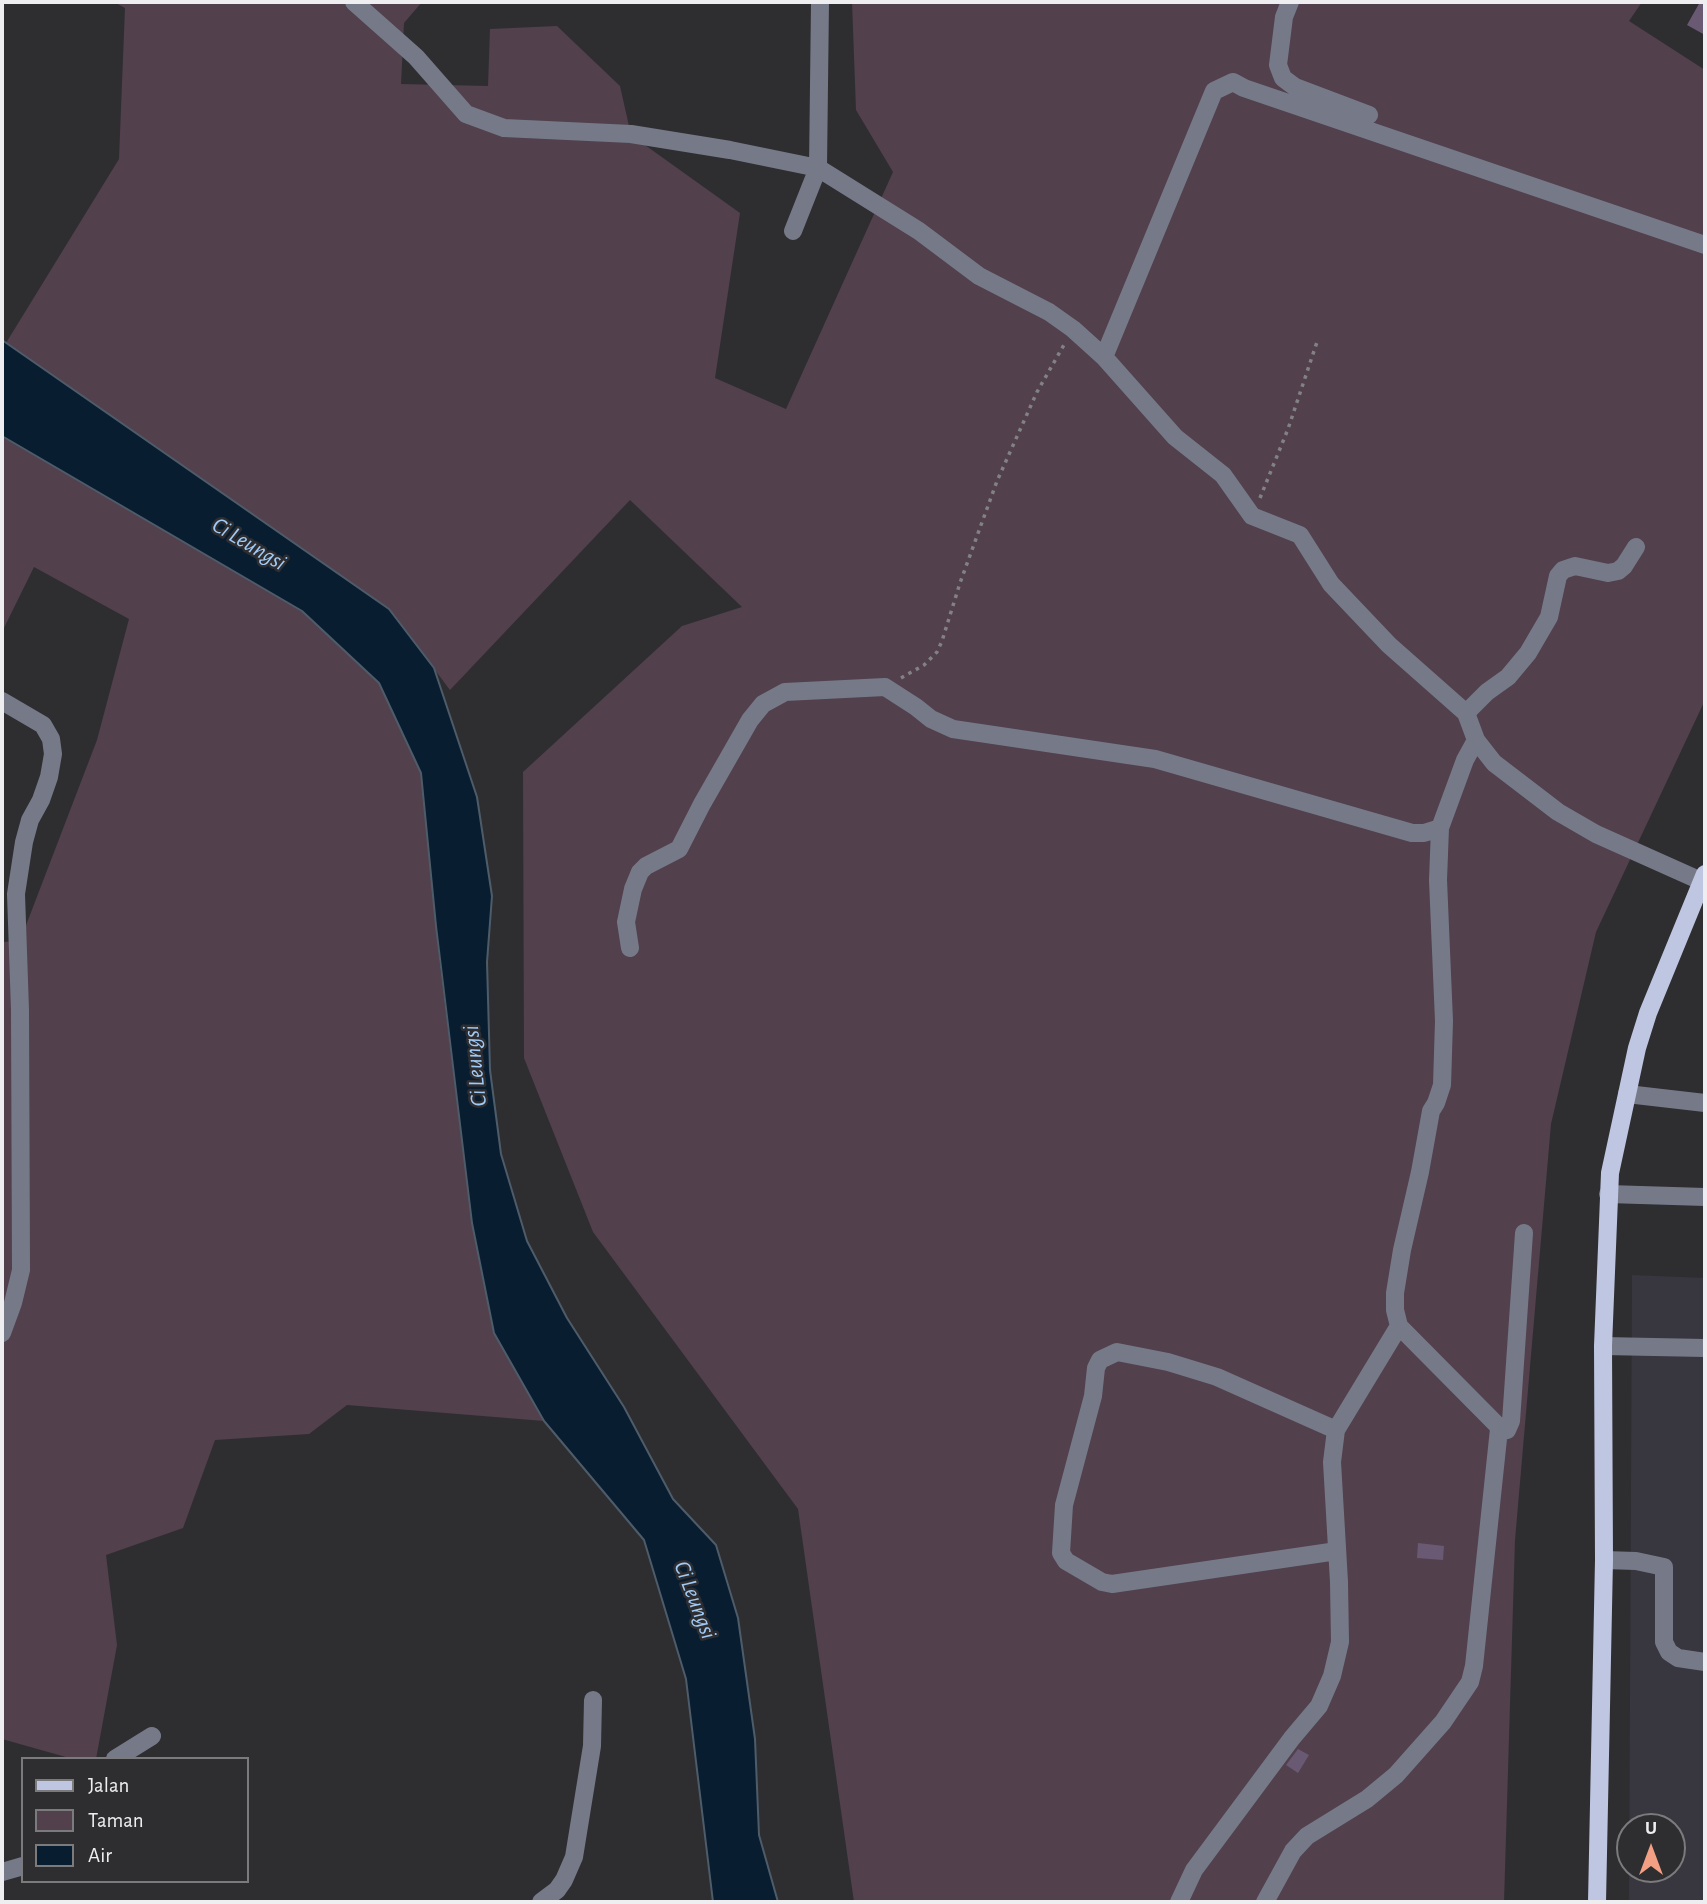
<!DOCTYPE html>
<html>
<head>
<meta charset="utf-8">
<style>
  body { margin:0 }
  #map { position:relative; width:1707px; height:1904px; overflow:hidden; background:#2e2e31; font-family:"Alegreya Sans",sans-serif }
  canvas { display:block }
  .frame { position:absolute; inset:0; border:4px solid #eeeef0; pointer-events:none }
  .legend { position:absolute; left:21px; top:1757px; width:228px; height:126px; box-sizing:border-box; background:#2e2e31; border:2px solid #7b7b7d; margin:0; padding:9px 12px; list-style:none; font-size:21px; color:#eeeef0 }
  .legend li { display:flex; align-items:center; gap:14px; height:35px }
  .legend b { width:35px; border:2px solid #7b7b7d }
  .north { position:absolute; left:1616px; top:1813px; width:70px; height:70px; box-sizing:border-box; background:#2e2e31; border:2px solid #7b7b7d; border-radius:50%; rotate:0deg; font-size:19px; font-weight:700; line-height:28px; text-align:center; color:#eeeef0 }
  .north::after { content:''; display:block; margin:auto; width:24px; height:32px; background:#f39f84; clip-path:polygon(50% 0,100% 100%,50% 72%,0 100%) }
</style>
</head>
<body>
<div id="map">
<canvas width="1707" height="1904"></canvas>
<div class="frame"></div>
<ul class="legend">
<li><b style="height:9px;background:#bec6e1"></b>Jalan</li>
<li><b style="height:19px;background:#52404d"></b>Taman</li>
<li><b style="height:19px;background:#091d31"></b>Air</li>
</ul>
<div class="north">U</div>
</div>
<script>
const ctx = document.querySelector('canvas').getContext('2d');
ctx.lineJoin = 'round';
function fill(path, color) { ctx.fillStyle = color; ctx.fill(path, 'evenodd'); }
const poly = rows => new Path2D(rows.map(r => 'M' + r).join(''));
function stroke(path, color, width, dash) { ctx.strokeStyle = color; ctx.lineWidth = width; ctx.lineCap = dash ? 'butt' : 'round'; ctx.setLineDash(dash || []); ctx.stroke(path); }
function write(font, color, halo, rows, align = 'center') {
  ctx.font = font + ' "Alegreya Sans",sans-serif'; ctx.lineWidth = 5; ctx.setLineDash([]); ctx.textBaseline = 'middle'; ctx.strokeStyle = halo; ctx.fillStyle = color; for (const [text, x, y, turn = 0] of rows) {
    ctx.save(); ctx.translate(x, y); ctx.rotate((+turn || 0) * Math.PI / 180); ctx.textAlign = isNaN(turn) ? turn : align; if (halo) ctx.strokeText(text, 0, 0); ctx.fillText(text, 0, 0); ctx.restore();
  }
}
const built = poly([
  [1632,1275,1705,1278,1705,1902,1629,1902],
  [1630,1827,1672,1827,1672,1869,1630,1869]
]);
const green = poly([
  [114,2,422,2,404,23,401,84,488,86,490,29,557,26,620,86,631,135,740,213,715,378,786,409,893,172,856,110,852,2,1642,2,1629,21,1705,70,1705,700,1596,932,1551,1124,1515,1540,1504,1902,854,1902,798,1509,593,1232,524,1058,523,772,682,626,742,607,630,500,450,690,389,609,6,343,119,159,125,8],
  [2,436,302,611,379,683,421,773,440,967,472,1223,494,1333,544,1421,347,1405,309,1434,215,1440,183,1528,106,1555,117,1645,96,1759,73,1759,2,1739,2,942,20,941,97,740,129,619,34,567,2,632]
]);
const water = poly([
  [2,340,389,609,434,668,477,797,492,896,487,962,490,1070,501,1154,527,1241,567,1318,624,1407,673,1499,716,1545,738,1618,755,1739,759,1835,778,1902,713,1902,686,1679,644,1540,544,1421,494,1333,472,1223,436,926,421,773,379,683,302,611,2,436,2,340]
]);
const building = poly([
  [1700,2,1705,2,1705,35,1687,25],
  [1418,1543,1444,1546,1443,1560,1417,1558],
  [1298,1749,1309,1755,1298,1773,1286,1765]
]);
const path = poly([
  [1260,498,1288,429,1317,342],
  [901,678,924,665,937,652,942,641,960,583,997,481,1037,392,1065,343]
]);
const minor = poly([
  [354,2,416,57,466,114,504,128,631,134,730,150,818,168,919,231,979,276,1049,312,1073,329,1104,357,1175,437,1223,475,1252,516,1300,535,1331,584,1389,645,1466,713,1476,740,1494,763,1558,812,1596,834,1701,881],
  [1290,2,1284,17,1278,65,1283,78,1295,87,1369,115],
  [793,231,818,168,820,2],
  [1104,357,1214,91,1233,82,1244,88,1705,245],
  [2,701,43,725,51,739,53,754,49,777,41,800,30,820,24,842,16,894,20,1010,21,1270,13,1303,2,1333],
  [1466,713,1487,692,1508,677,1528,653,1549,617,1558,576,1563,570,1575,566,1608,573,1618,571,1624,566,1636,547],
  [1440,828,1438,880,1444,1021,1442,1085,1436,1103,1431,1111,1420,1172,1402,1250,1395,1293,1395,1310,1399,1326,1503,1431,1507,1430,1511,1421,1524,1233],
  [630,948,626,922,633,889,640,872,646,866,679,849,702,804,750,720,763,704,785,692,885,687,916,707,931,719,953,729,1155,759,1412,833,1424,833,1440,828,1465,760,1476,740],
  [1627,1094,1705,1103],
  [1608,1194,1705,1197],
  [1603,1346,1705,1348],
  [1336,1430,1217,1377,1168,1362,1117,1352,1100,1360,1096,1368,1093,1396,1064,1505,1061,1553,1066,1561,1102,1582,1112,1584,1337,1551],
  [1604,1560,1636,1561,1664,1567,1664,1642,1669,1652,1678,1658,1705,1662],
  [115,1759,152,1736],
  [2,1872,23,1866],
  [541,1902,557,1890,564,1880,574,1857,592,1746,593,1700],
  [1179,1902,1194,1870,1292,1738,1319,1706,1332,1676,1340,1642,1339,1582,1332,1462,1336,1430,1399,1326],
  [1265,1902,1293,1851,1307,1836,1367,1799,1396,1775,1443,1722,1470,1682,1474,1666,1499,1429]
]);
const major = poly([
  [1597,1902,1604,1560,1603,1346,1610,1173,1637,1048,1648,1013,1705,874]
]);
const waterNames = [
  ["Ci Leungsi",249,544,31],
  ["Ci Leungsi",475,1066,-96],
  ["Ci Leungsi",695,1600,69]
];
fill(built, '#38363f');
fill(green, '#52404d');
fill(water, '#091d31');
stroke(water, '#4e5c6a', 2);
fill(building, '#6a5973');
stroke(path, '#828285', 3.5, [3.5, 5]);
stroke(minor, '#767a88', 18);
stroke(major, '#bec6e1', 18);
write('italic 23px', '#a1caf6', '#2e2e31', waterNames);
</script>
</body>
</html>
